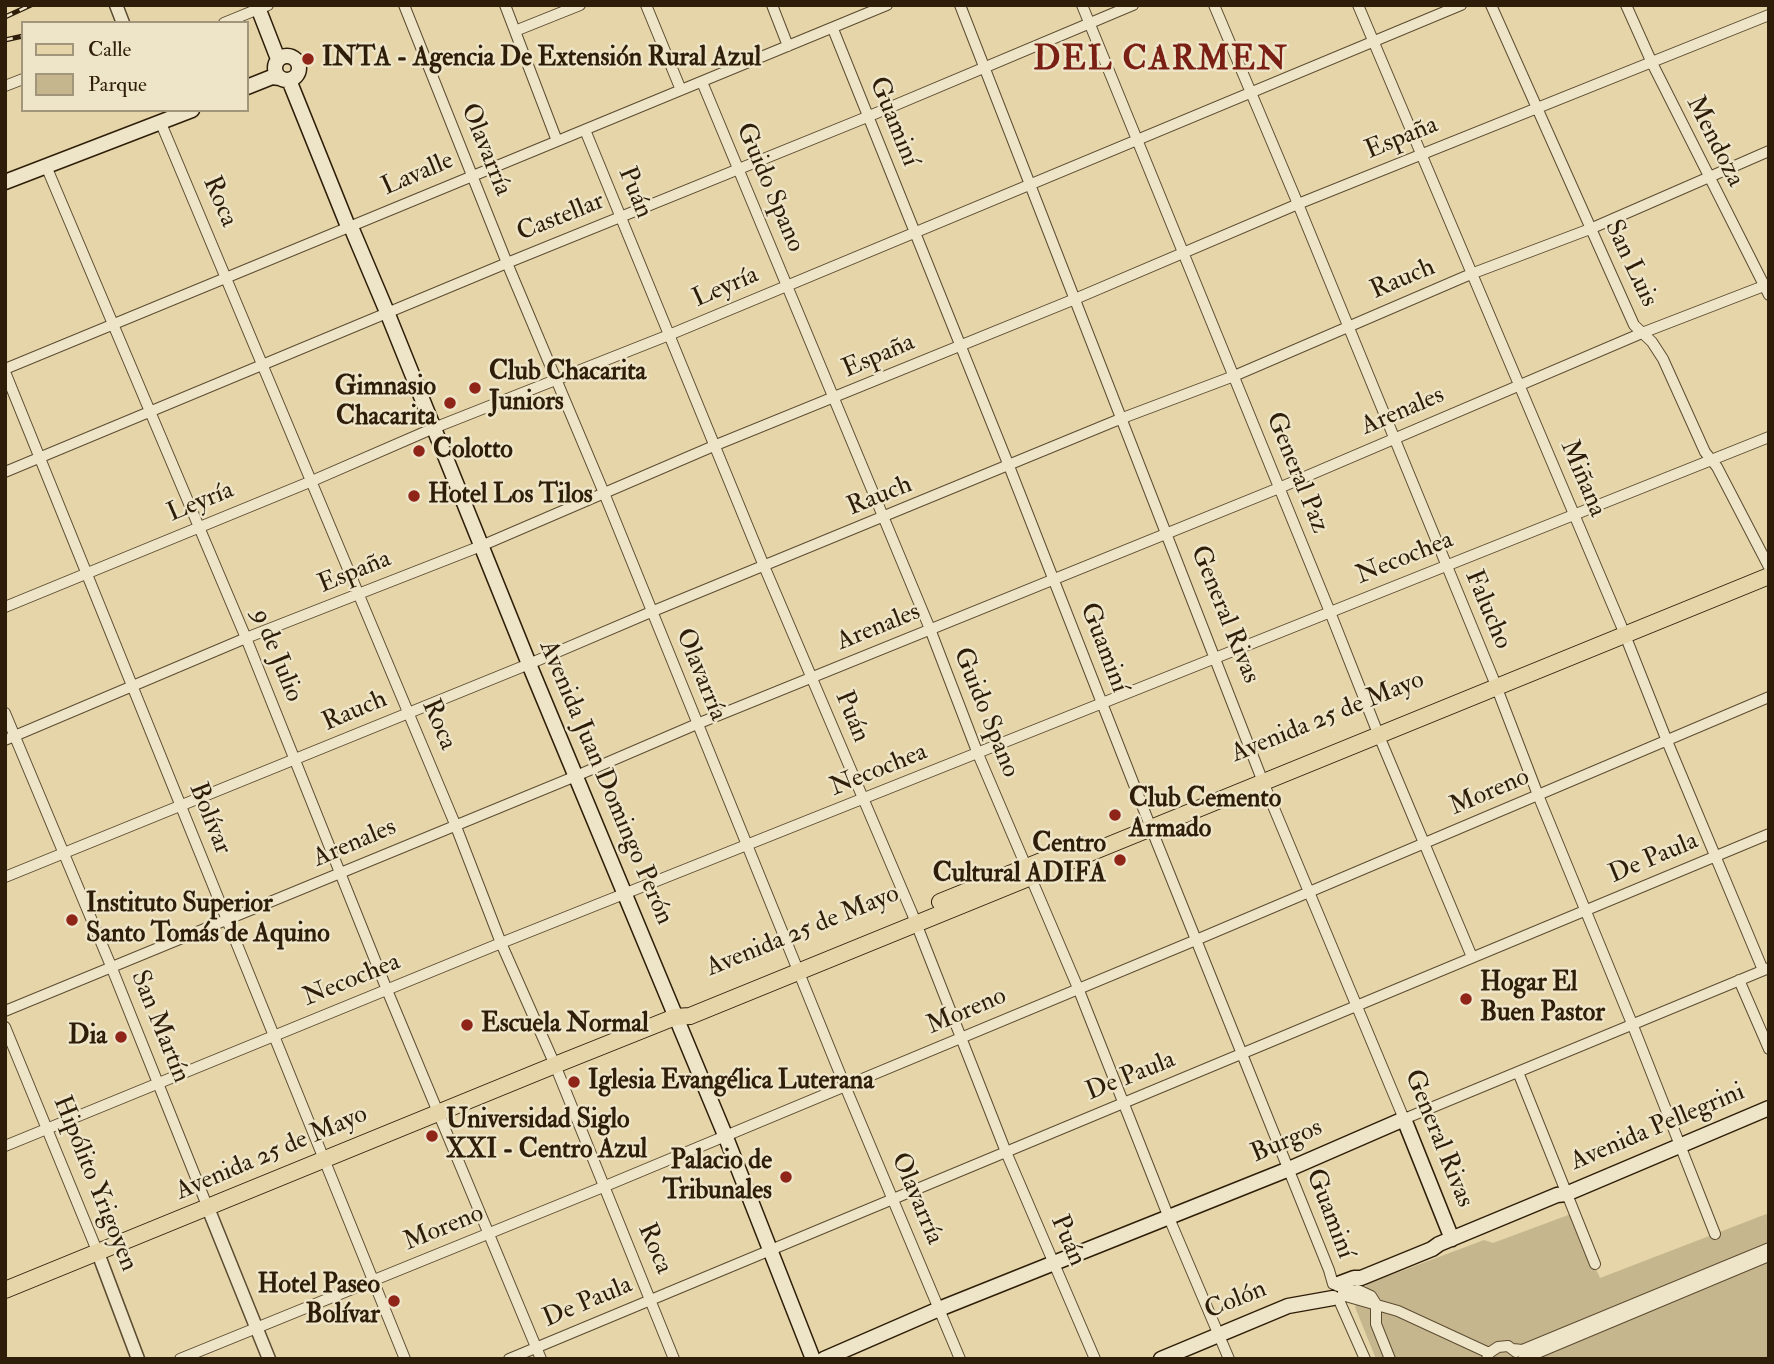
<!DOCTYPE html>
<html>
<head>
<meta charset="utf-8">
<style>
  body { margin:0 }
  #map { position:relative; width:1774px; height:1364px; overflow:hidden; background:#e5d5a9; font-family:"IM FELL Double Pica",serif }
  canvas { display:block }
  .frame { position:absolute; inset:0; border:7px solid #2e1e09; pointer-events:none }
  .legend { position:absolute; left:21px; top:21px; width:228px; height:91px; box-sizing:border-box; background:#eee4c7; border:2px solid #a1957b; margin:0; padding:9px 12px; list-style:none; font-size:21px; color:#2e1e09 }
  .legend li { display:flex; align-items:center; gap:14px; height:35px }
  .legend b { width:35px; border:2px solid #a1957b }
</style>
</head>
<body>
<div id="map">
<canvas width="1774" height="1364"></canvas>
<div class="frame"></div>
<ul class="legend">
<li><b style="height:9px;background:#e5d5a9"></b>Calle</li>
<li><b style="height:19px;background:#c6b68e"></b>Parque</li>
</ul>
</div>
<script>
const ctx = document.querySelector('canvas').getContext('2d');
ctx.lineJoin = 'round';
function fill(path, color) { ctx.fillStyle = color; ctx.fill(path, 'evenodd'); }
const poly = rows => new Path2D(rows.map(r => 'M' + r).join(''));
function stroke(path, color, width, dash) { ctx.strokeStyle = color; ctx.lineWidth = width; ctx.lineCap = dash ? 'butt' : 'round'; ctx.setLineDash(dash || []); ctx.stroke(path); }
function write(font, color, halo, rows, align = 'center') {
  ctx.font = font + ' "IM FELL Double Pica",serif'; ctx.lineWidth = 5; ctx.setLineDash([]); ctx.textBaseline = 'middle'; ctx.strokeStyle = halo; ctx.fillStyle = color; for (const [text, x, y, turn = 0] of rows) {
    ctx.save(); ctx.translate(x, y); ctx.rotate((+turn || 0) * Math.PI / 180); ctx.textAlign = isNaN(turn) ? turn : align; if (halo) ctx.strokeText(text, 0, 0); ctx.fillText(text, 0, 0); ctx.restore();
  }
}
const green = poly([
  [1769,1213,1769,1359,1376,1359,1355,1307,1367,1284,1484,1240,1493,1243,1571,1214,1600,1278]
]);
const minor = poly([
  [404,5,507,263,604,493,845,1086,960,1359],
  [505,5,557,141],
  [646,5,681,90],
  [772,5,788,46],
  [960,5,1263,782,1404,1119,1769,968],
  [1082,5,1330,612,1379,736,1472,957],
  [1214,5,1298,204,1493,678,1538,795,1633,1026,1715,1234],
  [1358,5,1621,625,1667,741,1763,970],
  [1491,5,1634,325,1652,342,1663,359,1705,452,1717,467,1769,567],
  [1626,5,1652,63,1769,295],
  [224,23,268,5],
  [833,29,1009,466,1151,828,1329,1270,1333,1284],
  [515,31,580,5],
  [702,82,930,629,978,754,1078,988,1169,1218,1229,1359],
  [5,86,23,79],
  [160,121,455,824,501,943,555,1065,674,1359],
  [585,130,764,566,912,913,1006,1152,1095,1359],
  [46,166,246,638,387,990,541,1359],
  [5,369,887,5],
  [5,372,405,1359],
  [5,472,507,263,867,117,1133,5],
  [5,607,312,481,434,428,669,335,1461,5],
  [5,713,111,966,208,1208],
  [5,740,246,638,481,546,716,445,1075,299,1298,204,1769,15],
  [5,877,529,664,651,612,1120,419,1234,376,1471,274,1590,229,1769,151],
  [1739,980,1769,1049],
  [5,1011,576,776,697,724,1279,488,1642,333,1769,284],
  [5,1027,98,1253],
  [1518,1072,1595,1264],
  [5,1146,501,943,1769,437],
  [1343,1292,1358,1290,1371,1296,1376,1304,1376,1324,1390,1359],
  [1342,1295,1398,1311,1489,1353],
  [1338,1298,1365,1359],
  [1513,1349,1522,1350,1769,1248],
  [180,1359,603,1187,1196,940,1769,697],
  [509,1359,1769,834],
  [1487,1359,1489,1353,1498,1347,1508,1346,1516,1352],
  [1523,1359,1769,1256]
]);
const tertiary = poly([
  [116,5,123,23],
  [208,1208,269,1359],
  [98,1253,138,1359]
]);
const secondary = poly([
  [257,5,278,59],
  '275 68a12 12 0 1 1 24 0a12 12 0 1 1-24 0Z',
  [289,80,347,224,351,227,387,312,529,664,725,1135,813,1359],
  [247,87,272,77,280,78],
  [5,182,192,110],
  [1338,1284,1354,1278,1361,1278,1432,1249,1439,1244,1557,1195,1566,1194,1769,1108],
  [824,1359,939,1309,1289,1169,1404,1119,1452,1239],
  [1161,1359,1288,1306,1333,1298]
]);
const primary = poly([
  [940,902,1081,845],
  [5,1290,555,1065,675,1017,690,1016,1769,576]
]);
const rail = poly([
  [5,17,31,5],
  [5,40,23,36]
]);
const markers = [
  [308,59,7,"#8f2418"],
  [475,388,7,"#8f2418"],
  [450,403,7,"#8f2418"],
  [419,451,7,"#8f2418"],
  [414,496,7,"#8f2418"],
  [1115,815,7,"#8f2418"],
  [1120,860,7,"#8f2418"],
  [72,920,7,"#8f2418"],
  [1466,999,7,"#8f2418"],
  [467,1025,7,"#8f2418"],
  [121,1037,7,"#8f2418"],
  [574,1082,7,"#8f2418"],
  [432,1136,7,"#8f2418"],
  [786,1177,7,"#8f2418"],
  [394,1301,7,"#8f2418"]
];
const poiNames = [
  ["INTA - Agencia De Extensión Rural Azul",322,59],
  ["Club Chacarita",489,373],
  ["Juniors",489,403],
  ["Gimnasio",436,388,"right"],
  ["Chacarita",436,418,"right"],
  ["Colotto",433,451],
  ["Hotel Los Tilos",428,496],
  ["Club Cemento",1129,800],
  ["Armado",1129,830],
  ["Centro",1106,845,"right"],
  ["Cultural ADIFA",1106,875,"right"],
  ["Instituto Superior",86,905],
  ["Santo Tomás de Aquino",86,935],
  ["Hogar El",1480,984],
  ["Buen Pastor",1480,1014],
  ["Escuela Normal",481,1025],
  ["Dia",107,1037,"right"],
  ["Iglesia Evangélica Luterana",588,1082],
  ["Universidad Siglo",446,1121],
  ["XXI - Centro Azul",446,1151],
  ["Palacio de",772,1162,"right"],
  ["Tribunales",772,1192,"right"],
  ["Hotel Paseo",380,1286,"right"],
  ["Bolívar",380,1316,"right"]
];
const streetNames = [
  ["Guaminí",893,122,68],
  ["España",1402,139,-22],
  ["Mendoza",1714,142,63],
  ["Olavarría",485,150,68],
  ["Lavalle",418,175,-23],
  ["Guido Spano",769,188,67],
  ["Puán",634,193,68],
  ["Roca",219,202,67],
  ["Castellar",561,218,-22],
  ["San Luis",1630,264,65],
  ["Rauch",1403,280,-23],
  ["Leyría",726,288,-23],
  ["España",879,357,-23],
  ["Arenales",1403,412,-23],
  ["General Paz",1296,473,68],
  ["Miñana",1582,479,67],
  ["Rauch",880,497,-22],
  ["Leyría",201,503,-22],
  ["Necochea",1405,559,-22],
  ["España",355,573,-22],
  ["Falucho",1487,610,67],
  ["General Rivas",1224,615,68],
  ["Arenales",879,628,-22],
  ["Guaminí",1103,648,69],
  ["9 de Julio",276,656,68],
  ["Olavarría",700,675,68],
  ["Rauch",355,712,-23],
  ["Guido Spano",985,713,68],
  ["Puán",851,717,68],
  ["Avenida 25 de Mayo",1328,718,-22],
  ["Roca",438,725,67],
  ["Necochea",879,771,-22],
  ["Avenida Juan Domingo Perón",605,783,67],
  ["Moreno",1490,793,-23],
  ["Bolívar",209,819,68],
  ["Arenales",355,844,-23],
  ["De Paula",1654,859,-23],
  ["Avenida 25 de Mayo",803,932,-22],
  ["Necochea",352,981,-22],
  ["Moreno",967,1012,-23],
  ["San Martín",159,1027,68],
  ["De Paula",1131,1077,-22],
  ["Avenida Pellegrini",1658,1128,-23],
  ["General Rivas",1438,1139,68],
  ["Burgos",1287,1142,-23],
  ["Avenida 25 de Mayo",272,1154,-23],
  ["Hipólito Yrigoyen",94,1184,68],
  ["Olavarría",916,1199,67],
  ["Guaminí",1329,1214,69],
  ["Moreno",444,1229,-22],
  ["Puán",1067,1241,67],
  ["Roca",654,1249,67],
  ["Colón",1236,1301,-22],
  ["De Paula",588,1303,-23]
];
const districtNames = [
  ["DEL CARMEN",1161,62]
];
fill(green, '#c6b68e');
stroke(minor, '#5c4c31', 12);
stroke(tertiary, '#5c4c31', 15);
stroke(secondary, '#2e1e09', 17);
stroke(primary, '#2e1e09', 18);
stroke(minor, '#eee4c7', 10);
stroke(tertiary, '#eee4c7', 12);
stroke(secondary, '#eee4c7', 14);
stroke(primary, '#e5d5a9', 16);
stroke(rail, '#2e1e09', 5);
stroke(rail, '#eee4c7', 2.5, [8]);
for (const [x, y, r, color] of markers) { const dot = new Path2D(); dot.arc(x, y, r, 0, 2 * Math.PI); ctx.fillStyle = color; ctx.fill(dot); stroke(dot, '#eee4c7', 2.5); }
write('bold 26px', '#2e1e09', '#eee4c7', poiNames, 'left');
write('26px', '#2e1e09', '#eee4c7', streetNames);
ctx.letterSpacing = '2px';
write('bold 33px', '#7a1f14', '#eee4c7', districtNames);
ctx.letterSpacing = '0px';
</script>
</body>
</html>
